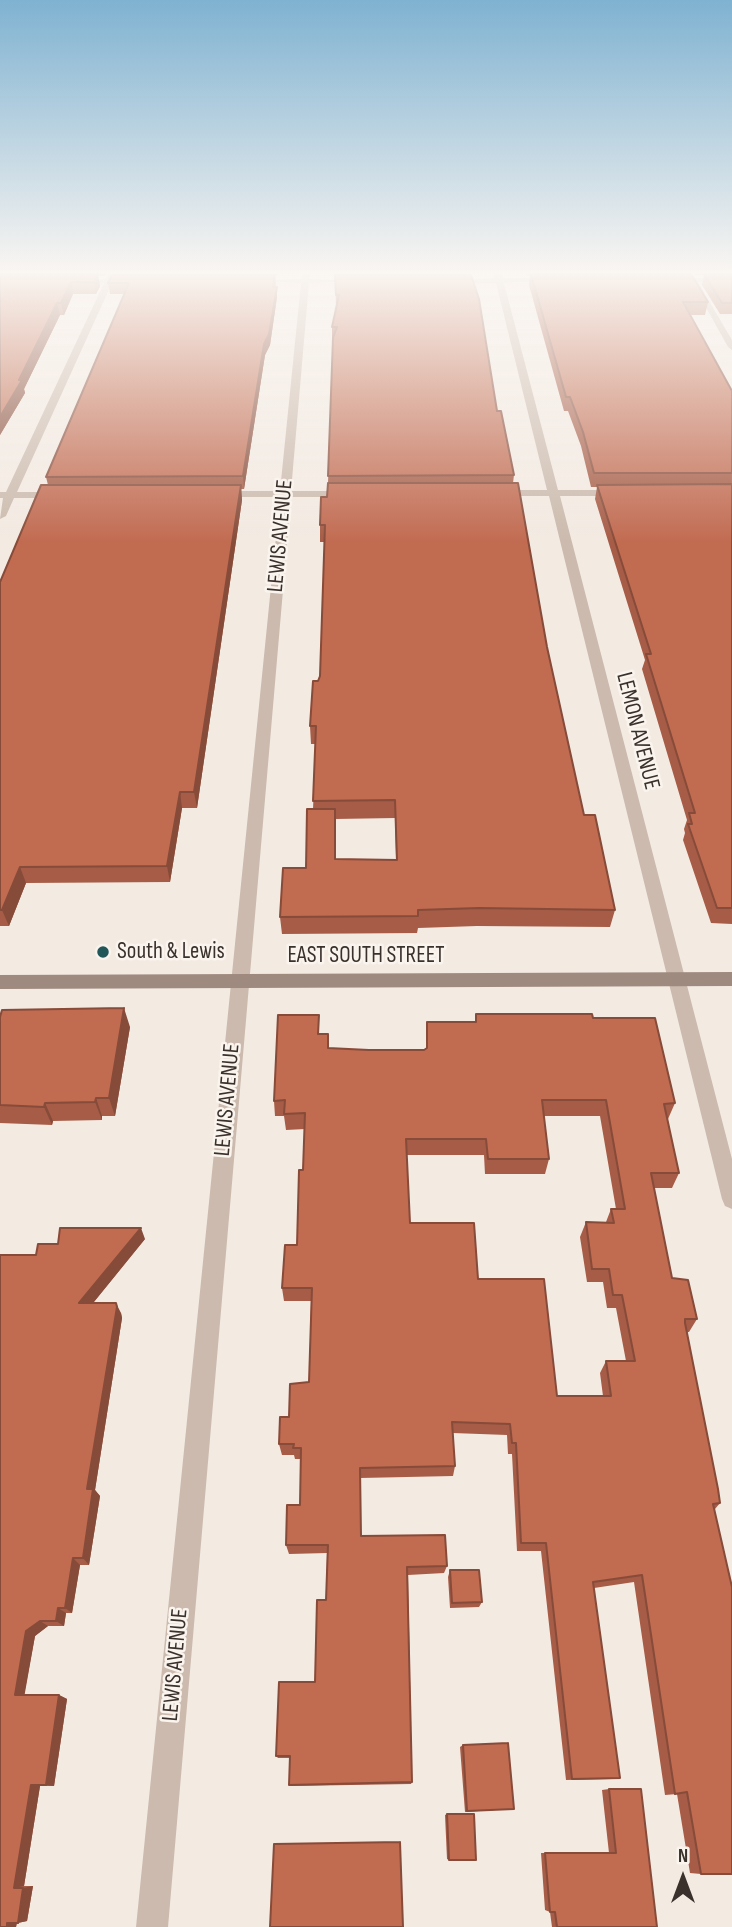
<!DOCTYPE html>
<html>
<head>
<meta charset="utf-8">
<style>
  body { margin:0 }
  #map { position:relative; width:732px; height:1927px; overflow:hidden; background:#f3eae2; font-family:"Sofia Sans Condensed",sans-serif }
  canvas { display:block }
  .north { position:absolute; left:648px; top:1843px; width:70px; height:70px; -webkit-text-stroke:5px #faf4ee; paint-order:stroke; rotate:0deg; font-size:19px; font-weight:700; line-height:28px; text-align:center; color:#3a302c }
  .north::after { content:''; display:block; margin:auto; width:24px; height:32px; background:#3a302c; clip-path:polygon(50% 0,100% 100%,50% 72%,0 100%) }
</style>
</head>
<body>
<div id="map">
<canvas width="732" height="1927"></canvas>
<div class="north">N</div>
</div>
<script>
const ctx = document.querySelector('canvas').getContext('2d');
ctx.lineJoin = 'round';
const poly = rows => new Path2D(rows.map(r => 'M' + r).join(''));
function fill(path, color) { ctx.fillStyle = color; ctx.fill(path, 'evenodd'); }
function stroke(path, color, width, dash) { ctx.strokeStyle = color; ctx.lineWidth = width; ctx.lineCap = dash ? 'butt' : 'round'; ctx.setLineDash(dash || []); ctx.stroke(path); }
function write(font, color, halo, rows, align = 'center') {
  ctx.font = font + ' "Sofia Sans Condensed",sans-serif'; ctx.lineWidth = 5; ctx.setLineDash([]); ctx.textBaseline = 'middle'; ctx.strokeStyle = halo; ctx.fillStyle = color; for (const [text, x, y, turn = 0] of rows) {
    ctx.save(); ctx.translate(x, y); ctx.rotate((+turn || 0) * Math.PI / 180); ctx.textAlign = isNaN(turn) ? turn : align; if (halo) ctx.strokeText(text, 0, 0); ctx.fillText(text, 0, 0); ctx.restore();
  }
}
const minor = poly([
  [108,274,116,274,114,279,137,281,112,283,17,492,59,492,64,495,59,498,14,498,6,516,0,519,3,498,0,498,0,492,6,492,104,283,73,281,106,279,108,274],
  [302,274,310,274,309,279,361,281,309,283,291,491,350,491,355,494,350,497,291,497,168,1927,136,1927,280,497,220,497,215,494,220,491,280,491,301,283,248,281,302,279,302,274],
  [494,274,502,274,503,278,553,278,557,280,504,283,558,490,619,490,624,493,619,496,560,496,732,1159,732,1209,725,1206,722,1199,549,496,497,496,492,493,497,490,547,490,496,283,448,283,444,281,495,278,494,274],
  [672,278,732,278,732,282,669,282,672,278],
  [693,284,699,284,732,340,732,350,728,347,693,284]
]);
const secondary = poly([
  [732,972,732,986,0,989,0,975,732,972]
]);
const wall = poly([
  [0,274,106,274,104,276,98,276,100,286,96,294,73,294,64,315,60,315,24,389,25,393,0,435],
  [118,274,278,274,278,275,275,275,277,297,270,345,265,355,244,489,241,489,242,500,197,808,182,808,170,882,26,883,9,926,0,926,0,582,48,485,46,477,125,294,110,294,108,283,118,275],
  [335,274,468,274,497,411,514,475,513,483,547,647,584,815,615,910,610,927,477,926,418,928,417,933,282,934,280,917,306,868,313,809,316,744,311,744,310,726,318,681,320,676,325,542,320,542,320,525,327,497,328,483,333,338,332,338,332,327,336,306],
  [395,818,396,860,335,859,335,819],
  [526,274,691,274,708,302,705,315,690,315,732,391,732,924,711,923,683,840,685,833,684,829,687,820,642,669,645,660,595,499,597,487,591,487,581,446,568,411,564,411,529,285,530,275,526,275],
  [694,274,732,274,732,314,720,314,702,285,704,275,696,275],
  [476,1014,593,1018,675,1103,668,1119,667,1119,679,1173,672,1188,654,1188,672,1278,697,1319,689,1332,687,1332,720,1503,715,1509,701,1874,690,1873,677,1794,665,1795,634,1582,594,1588,620,1778,612,1779,566,1780,541,1551,517,1551,512,1454,508,1454,507,1435,453,1433,455,1466,453,1476,360,1478,361,1536,447,1566,444,1573,408,1575,412,1782,411,1784,291,1786,289,1785,290,1758,278,1758,276,1756,315,1682,326,1600,327,1553,289,1554,286,1545,300,1505,301,1459,295,1459,294,1455,282,1455,279,1444,289,1417,309,1382,311,1301,284,1301,282,1288,297,1245,303,1170,305,1129,286,1130,284,1116,275,1116,274,1101,329,1048,369,1050,424,1050,426,1049,427,1022,475,1022],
  [544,1116,600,1116,616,1209,611,1209,606,1222,586,1222,580,1237,587,1282,603,1282,607,1308,616,1308,626,1361,606,1361,600,1373,603,1396,557,1396,478,1279,410,1223,406,1155,484,1155,485,1174,545,1174,549,1159],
  [0,1017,130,1027,115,1116,102,1116,102,1120,53,1121,52,1125,0,1123],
  [145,1239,93,1303,121,1313,122,1318,95,1490,100,1496,89,1565,80,1565,72,1613,66,1613,64,1626,48,1626,35,1636,24,1695,59,1695,67,1699,54,1786,40,1786,24,1886,33,1886,27,1921,17,1923,16,1927,0,1927,36,1255,58,1244],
  [450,1570,482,1602,479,1607,450,1608,448,1577],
  [463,1745,510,1809,465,1812,460,1747],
  [609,1789,657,1927,552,1927,550,1912,545,1910,541,1853,609,1853,602,1790],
  [447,1814,449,1860,447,1859,445,1815]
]);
const shadedWall = poly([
  [98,274,100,286,96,294,94,282],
  [71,282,73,294,64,315,61,303],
  [277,287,277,297,270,345,265,355,244,489,243,476,264,344],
  [57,303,60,315,24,389,25,393,0,435,0,417],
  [241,485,242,500,197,808,194,792],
  [180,792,182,808,170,882,167,866],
  [20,867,26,883,9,926,2,910],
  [124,1008,130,1027,115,1116,109,1098],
  [96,1098,102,1116,102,1120,95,1102],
  [45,1103,53,1121,52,1125,44,1107],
  [141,1228,145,1239,85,1313,79,1303],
  [116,1303,121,1313,122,1318,95,1490,100,1496,89,1565,83,1558,87,1489],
  [73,1558,80,1565,72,1613,65,1608],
  [58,1608,66,1613,64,1626,56,1621],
  [40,1621,48,1626,35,1636,24,1698,15,1695,26,1631],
  [59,1695,67,1699,54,1786,46,1785],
  [31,1785,40,1786,24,1886,14,1888],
  [33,1886,27,1921,18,1923,23,1888],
  [17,1921,16,1927,7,1927,7,1923]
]);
const building = poly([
  [0,274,98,274,94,282,71,282,61,303,57,303,19,380,22,380,0,417,0,274],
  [531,274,691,274,708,302,683,302,732,391,732,473,594,473,583,432,570,397,566,397,531,274],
  [704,274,732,274,732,303,722,303,704,274],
  [112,275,275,275,273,287,277,287,269,334,264,344,243,476,46,477,129,283,108,283,112,275],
  [335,275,471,275,479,299,497,411,501,411,514,475,328,476,333,338,337,327,332,327,339,295,336,295,335,275],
  [328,483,518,483,547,647,584,815,595,815,615,910,479,908,418,910,418,916,280,917,283,868,306,868,307,809,335,809,335,859,397,860,395,800,313,801,316,726,310,726,313,681,318,681,320,676,325,525,320,525,321,497,327,497,328,483],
  [732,484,732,908,717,908,688,824,692,824,689,813,695,813,646,654,651,654,597,485,732,484],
  [41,485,241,485,194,792,180,792,167,866,20,867,2,910,0,910,0,582,41,485],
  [124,1008,109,1098,96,1098,95,1102,45,1103,44,1107,0,1105,0,1017,2,1010,124,1008],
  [476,1014,592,1014,593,1018,655,1018,675,1103,664,1104,679,1173,651,1173,672,1278,688,1280,697,1319,685,1319,685,1323,718,1489,720,1503,713,1504,732,1587,732,1874,701,1874,687,1792,675,1794,642,1575,593,1582,620,1778,572,1779,546,1543,521,1543,516,1443,512,1443,510,1424,452,1422,455,1466,360,1468,361,1536,445,1535,447,1566,407,1567,412,1782,289,1785,290,1756,276,1756,279,1682,315,1682,317,1600,326,1600,328,1545,286,1545,287,1505,300,1505,301,1448,293,1448,294,1444,279,1444,280,1417,289,1417,290,1384,309,1382,312,1288,282,1288,285,1245,297,1245,299,1170,303,1170,305,1113,284,1114,285,1100,274,1101,278,1015,319,1015,318,1034,328,1034,328,1048,369,1050,424,1050,427,1048,427,1022,476,1022,476,1014],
  [542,1100,606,1100,625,1209,611,1209,614,1223,586,1222,592,1269,609,1269,613,1295,622,1295,635,1361,606,1361,611,1396,557,1396,544,1279,478,1279,474,1223,410,1223,406,1139,486,1139,488,1159,549,1159,542,1100],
  [60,1228,141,1228,79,1303,116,1303,117,1307,87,1489,93,1489,83,1558,73,1558,65,1608,58,1608,56,1621,40,1621,26,1631,15,1695,59,1695,46,1785,31,1785,14,1888,23,1888,18,1923,7,1923,7,1927,0,1927,0,1255,36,1255,38,1244,58,1244,60,1228],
  [450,1570,479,1570,482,1602,452,1603,450,1570],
  [508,1743,514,1809,467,1811,463,1745,508,1743],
  [609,1789,641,1789,657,1927,557,1927,555,1912,550,1912,545,1853,616,1853,609,1789],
  [447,1814,474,1814,476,1860,449,1860,447,1814],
  [400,1842,403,1927,270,1927,274,1844,400,1842]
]);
const markers = [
  [103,952,7,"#22575a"]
];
const streetNames = [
  ["LEWIS AVENUE",281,536,-85],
  ["LEMON AVENUE",637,731,76],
  ["EAST SOUTH STREET",366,956],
  ["LEWIS AVENUE",228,1100,-85],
  ["LEWIS AVENUE",176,1665,-85]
];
const poiNames = [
  ["South & Lewis",117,952]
];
fill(minor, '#cbbaad');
fill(secondary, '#9f8a7f');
fill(wall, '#a65c46');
fill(shadedWall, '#874b39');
fill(building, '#c16b51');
stroke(building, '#874b39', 2);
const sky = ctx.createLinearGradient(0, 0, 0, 543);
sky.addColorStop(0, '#7fb2d1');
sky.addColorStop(0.5, '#faf6f2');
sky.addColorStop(1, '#faf6f200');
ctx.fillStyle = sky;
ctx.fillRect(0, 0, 732, 543);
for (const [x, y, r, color] of markers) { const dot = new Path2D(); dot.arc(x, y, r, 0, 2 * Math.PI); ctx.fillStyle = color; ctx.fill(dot); stroke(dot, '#faf4ee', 2.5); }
write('23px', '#3a302c', '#faf4ee', streetNames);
write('23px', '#3a302c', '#faf4ee', poiNames, 'left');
</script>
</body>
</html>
